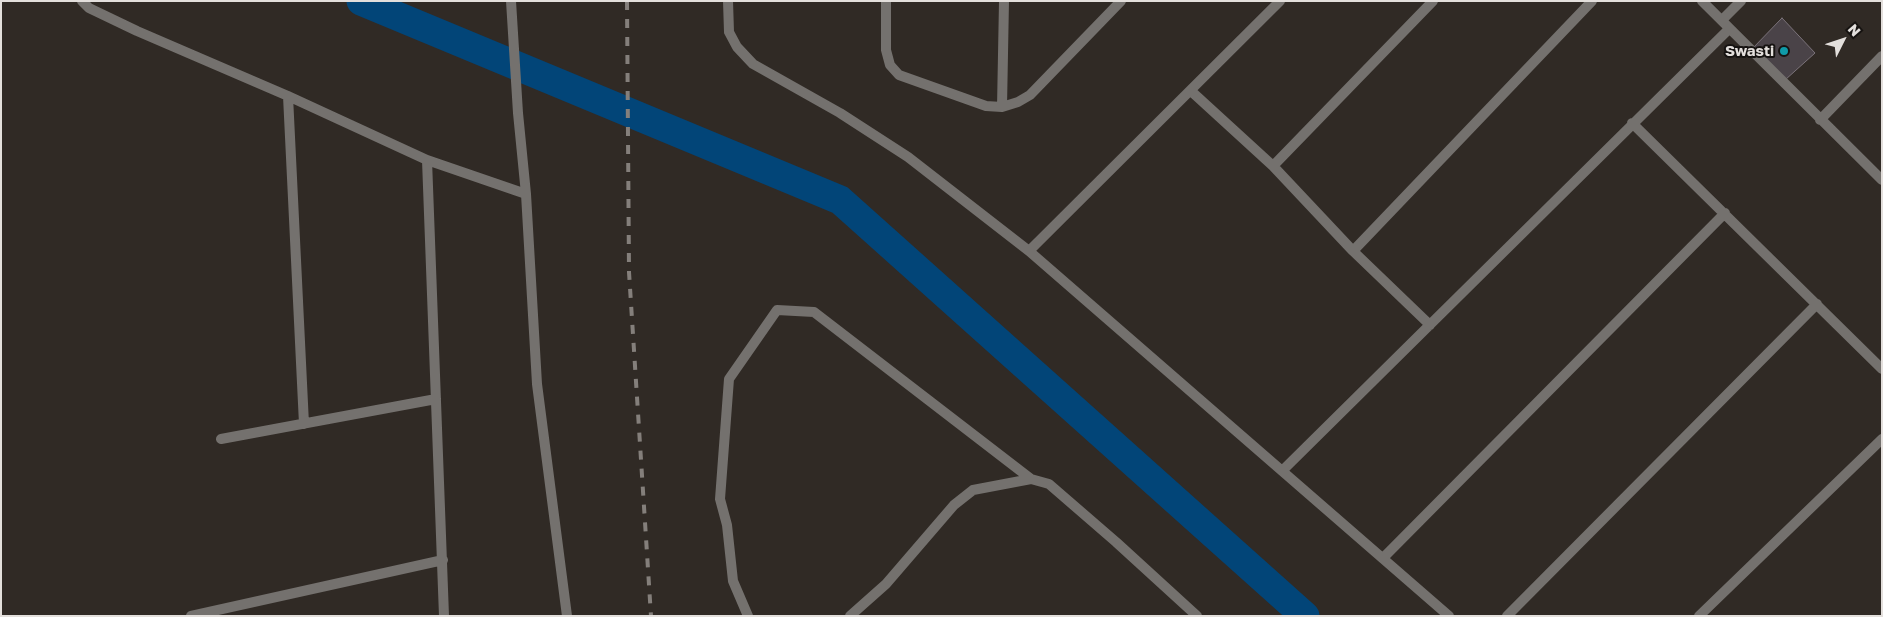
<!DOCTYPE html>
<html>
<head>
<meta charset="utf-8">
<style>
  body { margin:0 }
  #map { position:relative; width:1883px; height:617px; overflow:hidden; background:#302a25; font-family:"Golos Text",sans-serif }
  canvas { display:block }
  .frame { position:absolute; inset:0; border:2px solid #e3dfdc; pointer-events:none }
  .north { position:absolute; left:1818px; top:15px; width:50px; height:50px; -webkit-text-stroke:4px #161311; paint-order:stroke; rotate:49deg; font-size:14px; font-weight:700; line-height:20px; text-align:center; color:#e3dfdc }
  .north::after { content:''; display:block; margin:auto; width:18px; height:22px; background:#e3dfdc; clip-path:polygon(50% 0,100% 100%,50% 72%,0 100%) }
</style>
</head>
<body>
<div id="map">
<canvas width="1883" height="617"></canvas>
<div class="frame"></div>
<div class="north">N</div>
</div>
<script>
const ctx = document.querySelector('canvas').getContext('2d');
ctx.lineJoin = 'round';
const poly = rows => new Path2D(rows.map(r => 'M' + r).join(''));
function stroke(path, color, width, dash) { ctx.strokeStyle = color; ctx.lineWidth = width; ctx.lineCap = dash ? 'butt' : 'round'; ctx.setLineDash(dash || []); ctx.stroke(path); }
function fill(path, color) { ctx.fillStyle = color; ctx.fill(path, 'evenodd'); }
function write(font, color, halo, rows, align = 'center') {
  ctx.font = font + ' "Golos Text",sans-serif'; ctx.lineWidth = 4; ctx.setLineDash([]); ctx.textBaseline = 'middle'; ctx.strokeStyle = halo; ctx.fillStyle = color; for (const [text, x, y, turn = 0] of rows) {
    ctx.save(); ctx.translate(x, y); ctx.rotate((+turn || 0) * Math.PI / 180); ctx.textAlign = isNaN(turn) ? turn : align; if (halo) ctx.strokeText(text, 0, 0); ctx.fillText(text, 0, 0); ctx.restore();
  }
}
const canal = poly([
  [361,1,840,200,1305,616]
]);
const building = poly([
  [1782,18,1815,53,1785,80,1753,48,1782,18]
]);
const street = poly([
  [82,1,89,8,137,31,288,96,427,160,526,194],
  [511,1,518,113,526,194,537,384,567,616],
  [728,1,729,32,737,47,753,64,840,113,908,157,1029,251,1449,616],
  [886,1,886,50,890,65,899,75,986,106,1002,107,1018,102,1030,95,1121,1],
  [1702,1,1882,180],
  [1722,20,1741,1],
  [1191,91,1273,166,1353,251,1430,325],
  [288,96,304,424],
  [1002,107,1004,1],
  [1820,120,1882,56],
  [1632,123,1882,369],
  [427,160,444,616],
  [1273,166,1433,1],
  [1029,251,1280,1],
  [1353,251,1592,1],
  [221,439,436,399],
  [1283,470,1729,29],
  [1383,558,1725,213],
  [191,616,443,560],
  [748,616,733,581,727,525,720,499,729,379,777,310,814,312,1031,479],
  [850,616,886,584,954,505,973,490,1031,479,1049,484,1116,542,1197,616],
  [1507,616,1817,304],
  [1699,616,1882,439]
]);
const rail = poly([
  [627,1,629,272,651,616]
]);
const markers = [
  [1784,51,5,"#0f9aa8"]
];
const poiNames = [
  ["Swasti",1774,51]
];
stroke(canal, '#024578', 29);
fill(building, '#4a4348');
stroke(building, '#7b737a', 1);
stroke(street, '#74716e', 10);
stroke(rail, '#847f7b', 4, [9, 9]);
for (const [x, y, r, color] of markers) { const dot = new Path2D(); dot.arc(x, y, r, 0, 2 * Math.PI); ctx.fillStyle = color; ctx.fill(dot); stroke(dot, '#161311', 2); }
write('bold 15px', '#e3dfdc', '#161311', poiNames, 'right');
</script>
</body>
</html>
